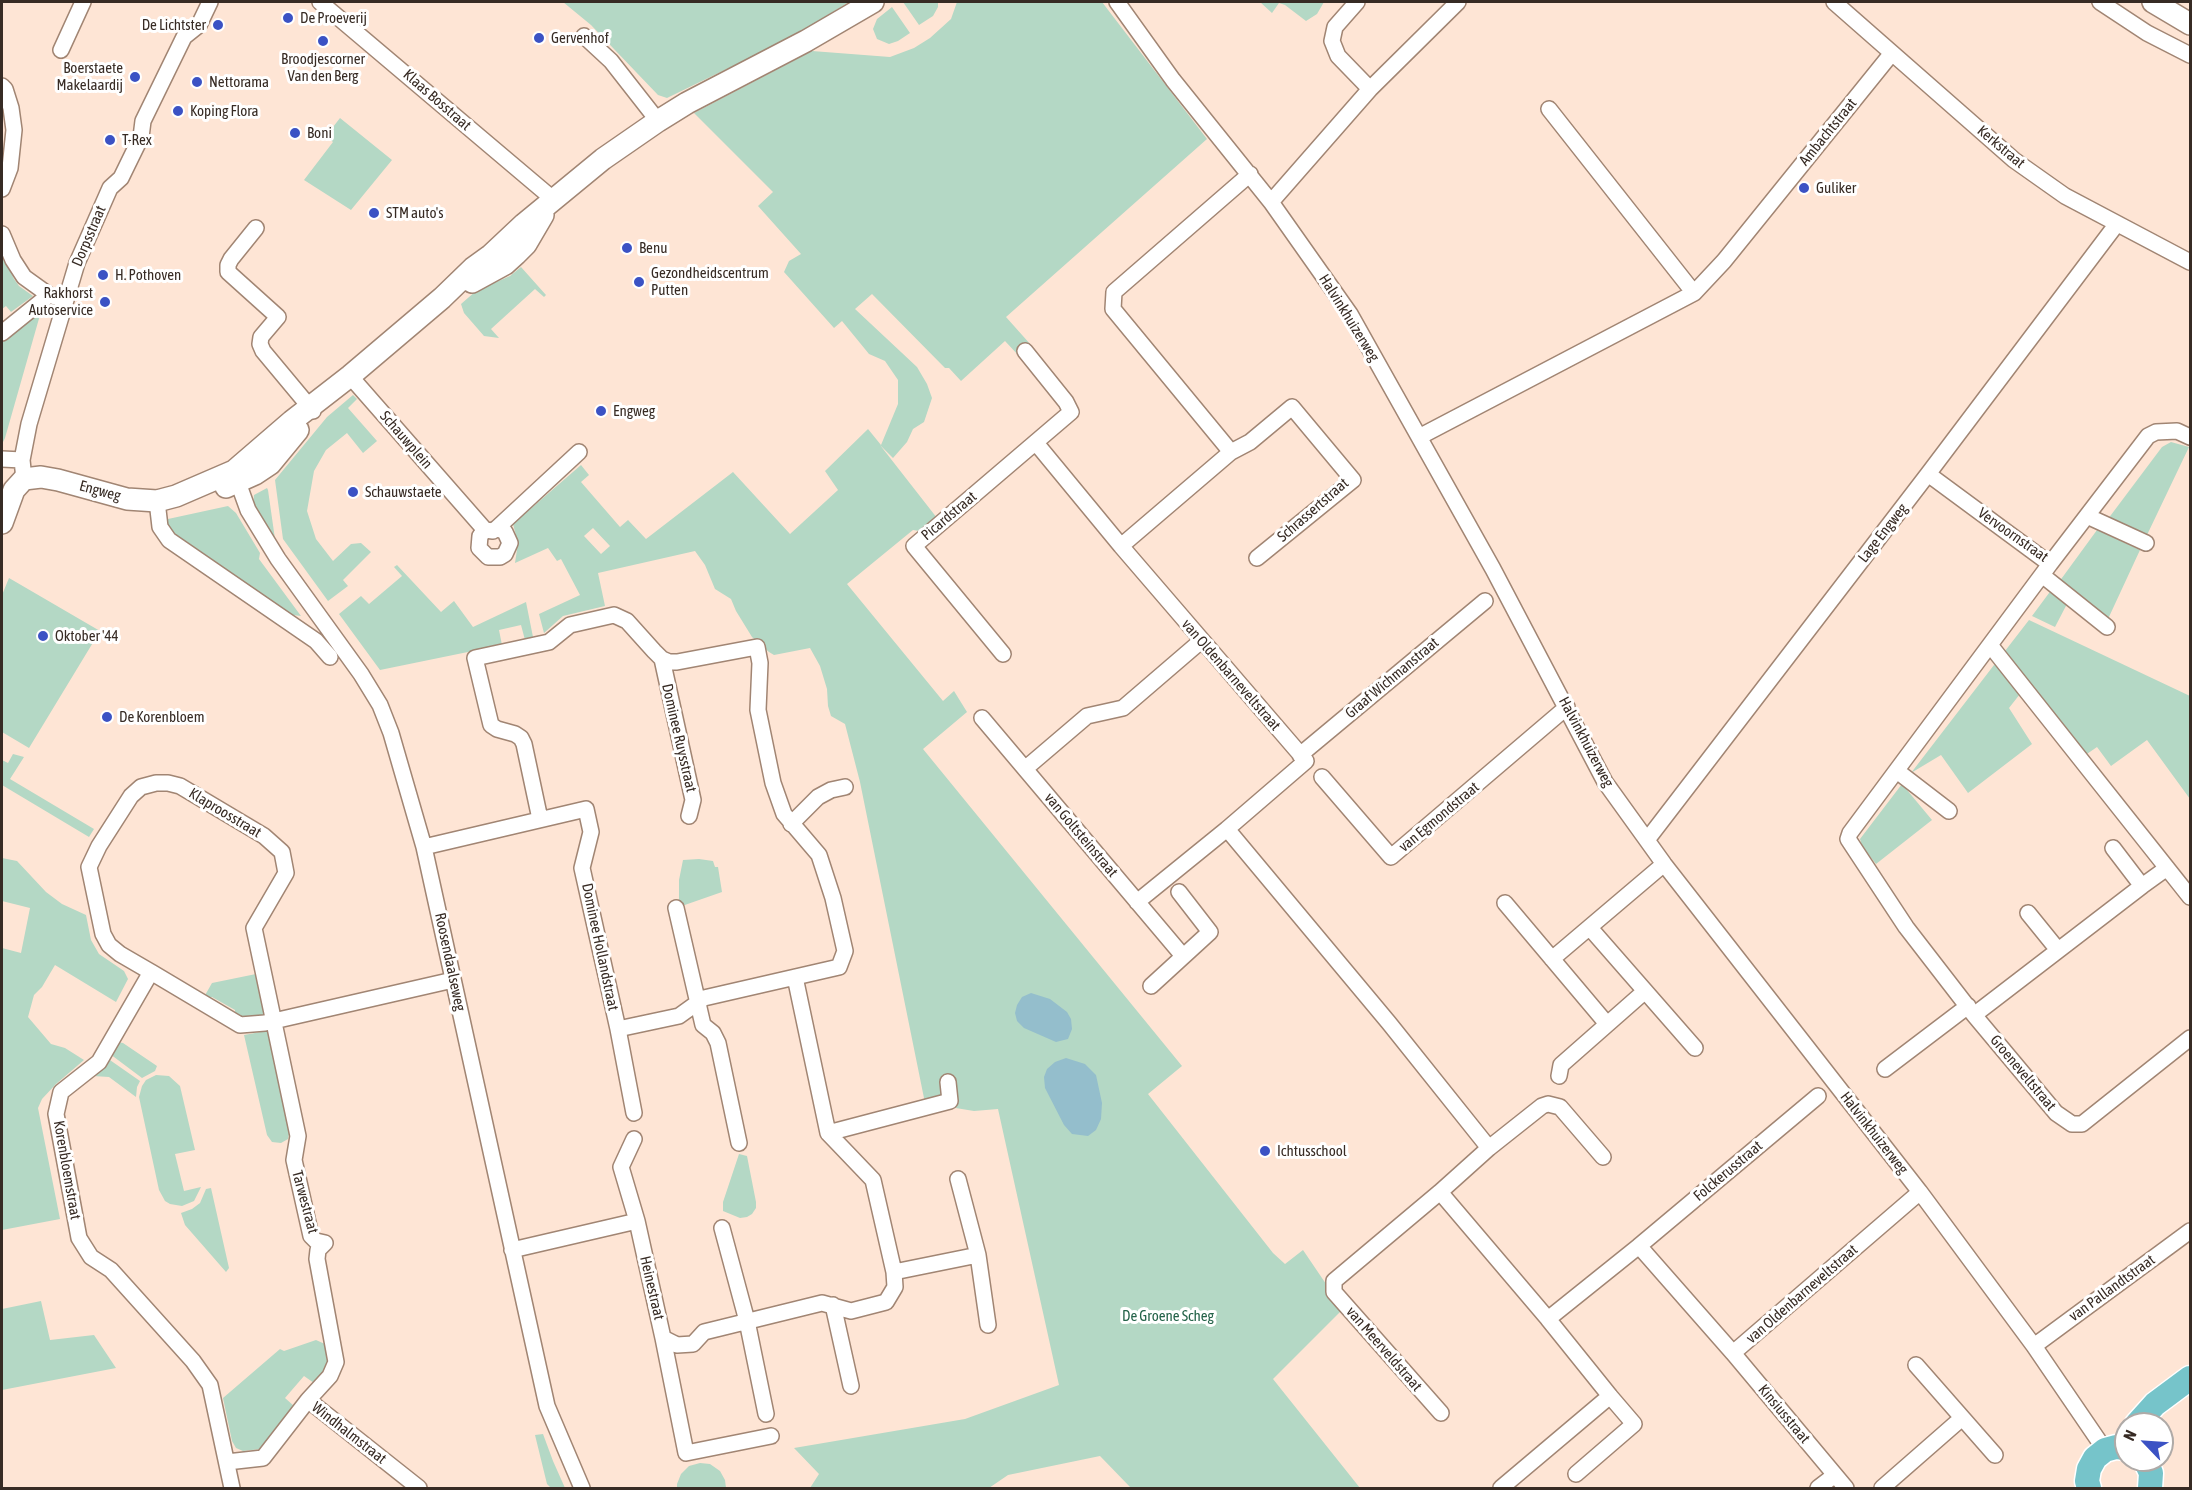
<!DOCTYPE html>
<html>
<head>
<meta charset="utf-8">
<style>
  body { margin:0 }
  #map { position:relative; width:2192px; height:1490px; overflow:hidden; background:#fee5d5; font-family:"Asap Condensed",sans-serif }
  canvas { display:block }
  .frame { position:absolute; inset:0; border:3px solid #372b24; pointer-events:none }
  .north { position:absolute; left:2114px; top:1412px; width:60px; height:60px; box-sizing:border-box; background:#fff; border:2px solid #afaaa7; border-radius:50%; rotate:295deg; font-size:16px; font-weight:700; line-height:24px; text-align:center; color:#372b24 }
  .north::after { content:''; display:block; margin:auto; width:21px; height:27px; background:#3b52c4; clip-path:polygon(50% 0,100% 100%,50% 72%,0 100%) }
</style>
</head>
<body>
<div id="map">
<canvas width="2192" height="1490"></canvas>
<div class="frame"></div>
<div class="north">N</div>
</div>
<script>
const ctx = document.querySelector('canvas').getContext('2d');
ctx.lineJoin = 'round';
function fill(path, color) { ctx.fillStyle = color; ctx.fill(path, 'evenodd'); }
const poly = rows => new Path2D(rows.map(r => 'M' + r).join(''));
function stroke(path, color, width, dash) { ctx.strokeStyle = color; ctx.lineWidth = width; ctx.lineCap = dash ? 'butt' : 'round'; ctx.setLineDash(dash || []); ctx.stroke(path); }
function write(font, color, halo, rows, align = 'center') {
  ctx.font = font + ' "Asap Condensed",sans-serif'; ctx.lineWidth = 6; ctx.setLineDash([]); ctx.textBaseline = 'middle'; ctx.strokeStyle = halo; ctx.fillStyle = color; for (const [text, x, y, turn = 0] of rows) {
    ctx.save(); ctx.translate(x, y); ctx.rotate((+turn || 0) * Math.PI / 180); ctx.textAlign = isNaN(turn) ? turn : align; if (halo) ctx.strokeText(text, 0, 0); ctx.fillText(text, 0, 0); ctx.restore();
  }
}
const green = poly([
  [563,2,849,2,813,24,776,45,667,98,658,95,591,25],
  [903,2,938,2,938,7,933,16,919,25],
  [957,2,1102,2,1207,139,1006,317,1031,345,1019,356,1005,341,961,381,949,368,945,368,872,294,855,309,917,367,927,384,932,398,924,422,913,429,907,442,893,458,880,445,937,518,919,531,913,530,847,584,943,701,954,691,967,712,923,749,1182,1066,1148,1094,1273,1253,1285,1264,1303,1250,1343,1309,1273,1379,1360,1488,1131,1488,1100,1456,1008,1475,989,1488,810,1488,819,1474,794,1448,965,1419,1059,1385,998,1109,974,1111,925,1103,860,782,845,724,831,716,828,706,827,689,820,666,810,648,774,655,769,652,752,637,736,611,731,599,715,589,705,565,695,551,598,573,605,606,563,616,544,633,539,614,580,595,561,559,557,561,548,548,515,563,518,543,513,524,581,465,589,475,581,482,620,527,628,520,646,539,733,472,790,534,838,490,825,471,868,429,881,445,898,404,898,380,885,361,869,354,842,321,834,328,784,272,789,261,801,254,758,206,773,192,694,113,812,51,890,57,914,48,930,38,951,19],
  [593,528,610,546,601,554,584,536],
  [1260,2,1324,2,1317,14,1306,21,1285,5,1279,3,1272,13],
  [892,7,910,33,898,41,889,44,877,39,873,29,877,19],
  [340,118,392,160,351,210,304,180,333,142,326,136],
  [2,254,14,279,19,286,33,296,11,312,6,306,2,309],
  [521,267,546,295,544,297,535,289,491,329,499,338,484,336,464,313,461,304,476,291,510,276],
  [42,308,5,438,2,444,2,340],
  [353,395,357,399,348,408,377,441,363,453,347,433,326,450,314,471,307,511,316,539,333,561,351,544,361,543,371,552,343,580,348,586,328,601,283,539,275,480,327,417],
  [2171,442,2189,447,2147,535,2108,519,2162,447],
  [267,488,268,490,275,539,271,537,253,508,254,495],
  [228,506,236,513,260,553,259,559,301,616,285,614,168,533,166,520,168,519],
  [2097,530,2140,550,2108,619,2059,582],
  [397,565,441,612,454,601,473,627,526,602,533,637,525,640,521,625,499,630,502,645,380,670,339,614,361,596,369,604,402,576,394,567],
  [9,578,100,631,29,748,2,732,2,595],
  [2052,589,2068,602,2055,627,2032,616],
  [2029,620,2190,696,2190,799,2147,740,2111,766,2097,747,2084,756,2004,654,2005,651],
  [1994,665,1998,666,2020,694,2009,708,2032,744,1968,793,1941,755,1911,773],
  [13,754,24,757,10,779,94,829,89,837,2,785,2,760,8,763],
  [1902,784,1932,820,1876,864,1862,846,1860,839],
  [2,858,17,861,46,892,62,904,86,915,91,940,99,954,124,971,128,979,116,1002,55,965,42,987,34,995,28,1017,51,1044,65,1048,84,1060,56,1084,42,1099,38,1108,60,1219,2,1230,2,948,21,953,30,908,2,901],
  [699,859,713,861,715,867,718,867,722,892,679,907,679,880,683,860],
  [256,974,265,1016,240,1020,235,1017,235,1010,212,997,207,999,204,997,212,983],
  [266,1031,269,1034,290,1129,288,1139,281,1143,272,1142,267,1135,244,1035],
  [117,1042,123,1043,157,1066,155,1071,142,1078,110,1054],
  [107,1058,140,1081,137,1087,136,1097,109,1077,93,1076],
  [156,1075,169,1076,180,1086,195,1150,175,1154,184,1191,201,1187,194,1201,182,1206,170,1204,165,1201,159,1190,139,1097,142,1086,146,1080],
  [739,1154,747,1156,756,1202,756,1208,752,1214,747,1217,740,1218,723,1211,723,1202],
  [211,1188,229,1268,226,1272,185,1225,181,1213,192,1209,200,1203,206,1189],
  [41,1301,50,1340,94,1335,116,1368,2,1390,2,1309],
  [316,1340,327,1345,330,1363,314,1383,304,1376,285,1398,294,1406,261,1449,243,1451,236,1448,232,1441,223,1398,280,1349,284,1351],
  [543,1434,553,1461,565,1488,551,1488,547,1484,535,1435],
  [700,1463,710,1464,720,1471,725,1480,726,1488,677,1488,677,1484,681,1474,689,1466]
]);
const water = poly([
  [1031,993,1050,999,1067,1012,1071,1019,1072,1029,1068,1039,1056,1042,1024,1028,1017,1021,1015,1013,1017,1005,1022,997],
  [1066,1058,1085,1064,1096,1075,1102,1103,1101,1119,1096,1130,1088,1136,1072,1134,1064,1125,1045,1088,1044,1077,1047,1069,1055,1062]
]);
const street = poly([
  [320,2,553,199],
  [1117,2,1173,80,1271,202,1350,314,1493,569,1605,782,1664,864,1920,1192,2034,1346,2105,1450],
  [1357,2,1335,27,1332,41,1338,56,1370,89],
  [1834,2,2014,160,2065,196,2190,262],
  [2100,2,2147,33,2190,55],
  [584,36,611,61,658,121],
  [61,50,83,2],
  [2,86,5,89,11,108,14,130,10,168,2,189],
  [1549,109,1694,293],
  [1250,174,1114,292,1113,309,1231,452,1121,546,1306,761,1227,829,1389,1023,1489,1148,1440,1192,1548,1319,1639,1246,1733,1353,1920,1192],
  [1271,202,1370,89,1458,2],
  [256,228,231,259,228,265,228,272,278,317,261,337,260,344,263,351,313,411],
  [2,234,13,260,24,277,49,295,64,300],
  [2,333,49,295],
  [350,376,485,530,493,531,497,528,579,452],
  [1419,437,1694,293,1724,261,1892,53],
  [1036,443,1121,546],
  [1231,452,1250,442,1292,407,1353,480,1257,558],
  [2,459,22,460],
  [235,474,248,510,278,559,361,674,380,705,391,733,424,847,547,1406,582,1488],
  [1928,474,2050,564,2148,436,2156,432,2177,431,2190,437],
  [24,479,22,460,29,424,77,263,110,188,121,178,141,137,143,121,184,37,199,25,210,2],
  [157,501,160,527,169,540,316,641,330,657],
  [2087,516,2146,543],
  [485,530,480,536,479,548,488,557,500,557,505,554,510,543,505,532,497,528],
  [2050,564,1850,833,1848,839,1906,927,1974,1015,2056,1113,2072,1124,2082,1124,2190,1038],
  [2042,575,2107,627],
  [1990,645,2190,897],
  [1003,654,914,546,1071,412,1066,402,1025,351],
  [662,659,693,800,689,816],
  [982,718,1183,956],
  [1300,755,1485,601],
  [1026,768,1087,716,1123,708,1201,641],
  [1897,771,1949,811],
  [1322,777,1391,857,1567,707],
  [791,824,818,797,831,790,845,787],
  [1647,840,1928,474,2116,225],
  [424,847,586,809,591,832,582,868,618,1029,679,1016,704,998,839,967,845,951,833,898,819,855,784,814,773,783,758,710,760,663,757,647,677,662,669,662,662,659,654,651,627,621,614,615,570,625,549,642,475,658,491,725,497,729,515,734,521,738,524,744,540,819],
  [2142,886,2167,868],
  [1137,902,1227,829],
  [1505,903,1607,1024],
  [676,908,703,1025,713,1033,718,1043,739,1143],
  [2028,913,2058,950],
  [1590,928,1695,1048],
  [1552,959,1664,864],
  [151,972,120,954,109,945,103,934,89,867,99,846,131,796,141,787,156,783,168,783,180,786,264,836,282,852,286,873,254,928,298,1136,294,1160,311,1236,316,1241,325,1243],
  [1151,986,1210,932,1179,892],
  [1974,1015,2142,886,2113,848],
  [618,1029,634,1113],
  [1885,1069,1968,1006],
  [1559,1076,1561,1065,1644,992],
  [828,1133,950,1101,948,1082],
  [634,1139,621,1167,637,1221],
  [1489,1148,1542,1106,1548,1104,1560,1107,1603,1157],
  [958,1179,978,1255,988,1325],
  [1440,1192,1334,1281,1334,1292,1441,1413],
  [722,1228,747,1321,766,1414],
  [1639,1246,1818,1096],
  [512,1250,637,1221,663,1338,677,1345,693,1344,704,1332,822,1303,851,1311,886,1302,895,1287,894,1272,873,1180,828,1133,795,977],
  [894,1272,978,1255],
  [833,1305,851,1386],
  [1548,1319,1610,1396,1634,1424,1576,1474],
  [663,1338,686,1453,771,1436],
  [2034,1346,2190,1231],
  [1733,1353,1846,1488],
  [1916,1365,1995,1455],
  [308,1400,330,1376,336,1362,317,1259,318,1250,325,1243],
  [227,1462,263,1458,308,1400,419,1488],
  [232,1488,210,1385,193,1361,111,1270,91,1257,79,1238,56,1114,61,1092,99,1062,151,972,240,1025,265,1023,453,980],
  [1501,1488,1610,1396],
  [1818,1488,1835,1475],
  [1882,1488,1962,1418]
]);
const secondary = poly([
  [2153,2,2190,24],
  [472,282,505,264,516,254,526,244,543,215],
  [226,487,255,474,270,464,298,430],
  [2,523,14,490,24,479,41,477,58,480,127,499,157,501,176,496,234,471,292,421,350,376,442,298,473,268,491,255,524,224,603,159,658,121,687,103,806,41,873,2]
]);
const primary = poly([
  [2137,1424,2155,1404,2190,1378],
  [2145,1460,2151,1473,2150,1488],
  [2089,1488,2087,1481,2089,1469,2095,1458,2105,1450,2116,1447,2126,1448]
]);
const markers = [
  [288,18,6,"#3b52c4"],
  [218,25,6,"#3b52c4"],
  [539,38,6,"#3b52c4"],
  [323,41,6,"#3b52c4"],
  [135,77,6,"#3b52c4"],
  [197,82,6,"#3b52c4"],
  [178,111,6,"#3b52c4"],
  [295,133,6,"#3b52c4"],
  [110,140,6,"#3b52c4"],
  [1804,188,6,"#3b52c4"],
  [374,213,6,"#3b52c4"],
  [627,248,6,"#3b52c4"],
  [103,275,6,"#3b52c4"],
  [639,282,6,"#3b52c4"],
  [105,302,6,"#3b52c4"],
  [601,411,6,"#3b52c4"],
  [353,492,6,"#3b52c4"],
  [43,636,6,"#3b52c4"],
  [107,717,6,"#3b52c4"],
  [1265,1151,6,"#3b52c4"]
];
const poiNames = [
  ["De Proeverij",300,18],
  ["De Lichtster",206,25,"right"],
  ["Gervenhof",551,38],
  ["Broodjescorner",323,59,"center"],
  ["Van den Berg",323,76,"center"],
  ["Boerstaete",123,68,"right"],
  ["Makelaardij",123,85,"right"],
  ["Nettorama",209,82],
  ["Koping Flora",190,111],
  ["Boni",307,133],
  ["T-Rex",122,140],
  ["Guliker",1816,188],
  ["STM auto's",386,213],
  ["Benu",639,248],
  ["Gezondheidscentrum",651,273],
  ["Putten",651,290],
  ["H. Pothoven",115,275],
  ["Rakhorst",93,293,"right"],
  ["Autoservice",93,310,"right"],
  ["Engweg",613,411],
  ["Schauwstaete",365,492],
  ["Oktober '44",55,636],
  ["De Korenbloem",119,717],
  ["Ichtusschool",1277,1151]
];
const streetNames = [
  ["Klaas Bosstraat",437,100,41],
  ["Ambachtstraat",1828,132,-51],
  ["Kerkstraat",2001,147,40],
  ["Dorpsstraat",89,236,-67],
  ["Halvinkhuizerweg",1349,318,58],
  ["Schauwplein",406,440,49],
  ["Engweg",100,491,15],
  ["Schrassertstraat",1313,510,-41],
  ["Picardstraat",949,516,-40],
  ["Lage Engweg",1883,533,-52],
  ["Vervoornstraat",2013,535,35],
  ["van Oldenbarneveltstraat",1231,675,49],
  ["Graaf Wichmanstraat",1392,678,-40],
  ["Dominee Ruysstraat",679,738,77],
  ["Halvinkhuizerweg",1586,742,62],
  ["Klaproosstraat",225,813,31],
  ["van Egmondstraat",1439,817,-40],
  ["van Goltsteinstraat",1081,835,50],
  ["Dominee Hollandstraat",600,947,78],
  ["Roosendaalseweg",450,962,78],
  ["Groeneveltstraat",2023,1073,50],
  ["Halvinkhuizerweg",1874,1133,52],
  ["Korenbloemstraat",67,1170,80],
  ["Folckerusstraat",1728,1171,-40],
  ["Tarwestraat",305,1202,75],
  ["Heinestraat",652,1288,77],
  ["van Pallandtstraat",2112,1288,-36],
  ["van Oldenbarneveltstraat",1802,1294,-41],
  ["van Meerveldstraat",1384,1349,49],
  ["Kinsiusstraat",1784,1414,50],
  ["Windhalmstraat",349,1433,38]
];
const parkNames = [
  ["De Groene Scheg",1168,1316]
];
fill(green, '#b4d8c5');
fill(water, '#94becc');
stroke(street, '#a18573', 18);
stroke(secondary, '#a18573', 24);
stroke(primary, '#fff', 27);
stroke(street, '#fff', 15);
stroke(secondary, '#fff', 21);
stroke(primary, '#76c4ca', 24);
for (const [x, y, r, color] of markers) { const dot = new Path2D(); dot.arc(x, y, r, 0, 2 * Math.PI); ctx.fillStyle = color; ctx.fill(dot); stroke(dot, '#fff', 2); }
write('15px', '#372b24', '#fff', poiNames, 'left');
write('15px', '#372b24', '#fff', streetNames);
write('15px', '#246349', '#fff', parkNames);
</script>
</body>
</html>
